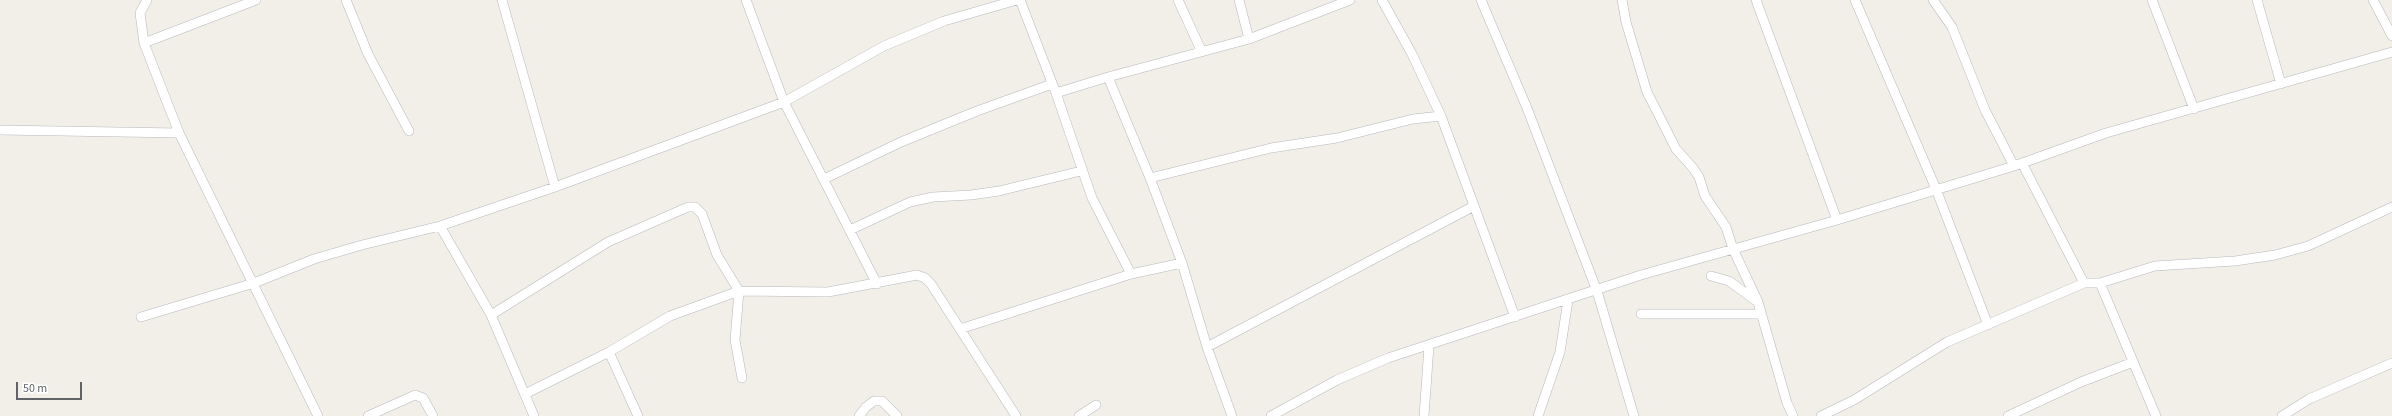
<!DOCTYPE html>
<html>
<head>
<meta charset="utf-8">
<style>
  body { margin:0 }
  #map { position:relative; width:2392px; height:416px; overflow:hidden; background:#f1efe8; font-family:"Source Sans 3",sans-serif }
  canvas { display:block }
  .scale { position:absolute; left:16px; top:382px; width:66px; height:18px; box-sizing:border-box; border:2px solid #5f6368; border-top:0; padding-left:5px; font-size:12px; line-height:14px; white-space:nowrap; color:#5f6368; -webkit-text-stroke:3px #fff; paint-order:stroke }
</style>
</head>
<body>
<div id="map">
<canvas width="2392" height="416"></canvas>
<div class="scale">50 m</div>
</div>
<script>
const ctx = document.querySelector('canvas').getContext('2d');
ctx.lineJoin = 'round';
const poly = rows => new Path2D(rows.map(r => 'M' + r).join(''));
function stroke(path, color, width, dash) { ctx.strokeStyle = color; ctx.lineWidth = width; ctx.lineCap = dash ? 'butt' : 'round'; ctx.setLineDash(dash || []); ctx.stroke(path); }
const street = poly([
  [147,0,140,13,144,43,179,133,318,416],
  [346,0,368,54,409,131],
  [502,0,555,187],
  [746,0,784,102,877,284],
  [1020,0,1056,93,1092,198,1131,274],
  [1178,0,1202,52],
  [1239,0,1249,39],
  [1382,0,1412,54,1441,116,1515,317],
  [1481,0,1527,108,1597,291,1634,416],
  [1622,0,1626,22,1647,92,1676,149,1693,168,1699,177,1705,196,1726,227,1733,249,1758,302,1787,403,1793,416],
  [1756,0,1837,220],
  [1855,0,1936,189,1988,325],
  [1933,0,1952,27,1985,110,2014,166],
  [2152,0,2194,109],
  [2257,0,2281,84],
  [2373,0,2392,36],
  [144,43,256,0],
  [1108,77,1249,39,1350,0],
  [1056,93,1108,77,1150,178,1182,263,1207,347,1232,416],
  [0,130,179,133],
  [2022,163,2084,283,2100,283,2155,266,2235,261,2275,255,2308,246,2392,207],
  [1150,178,1271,148,1337,138,1413,119,1441,116],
  [824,179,901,142,977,111,1052,84],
  [440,226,491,315,534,416],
  [850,230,910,202,933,197,971,195,999,191,1081,171],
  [1711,276,1729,281,1755,300],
  [2100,283,2156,416],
  [1641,314,1761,314],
  [491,315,608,242,688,207,695,207,702,214,717,255,739,291,735,340,742,378],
  [141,317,254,283,314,259,362,245,440,226,555,187,784,102,884,46,944,21,1017,0],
  [960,329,1131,274,1182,263],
  [1207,347,1474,206],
  [609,352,638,416],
  [525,394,609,352,670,316,739,291,828,292,917,275,925,278,931,284,1016,416],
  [368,416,415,395,423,398,433,416],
  [859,416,866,407,874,401,882,401,897,416],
  [1079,416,1096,405],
  [1271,416,1337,380,1388,358,1641,275,1837,220,2014,166,2106,133,2392,52],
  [1424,416,1429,346],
  [1538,416,1560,352,1568,300],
  [1821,416,1854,400,1947,342,2084,283],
  [2008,416,2081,382,2133,362],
  [2282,416,2309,399,2392,363]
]);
stroke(street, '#b5b8bc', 10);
stroke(street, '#fff', 9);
</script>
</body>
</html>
